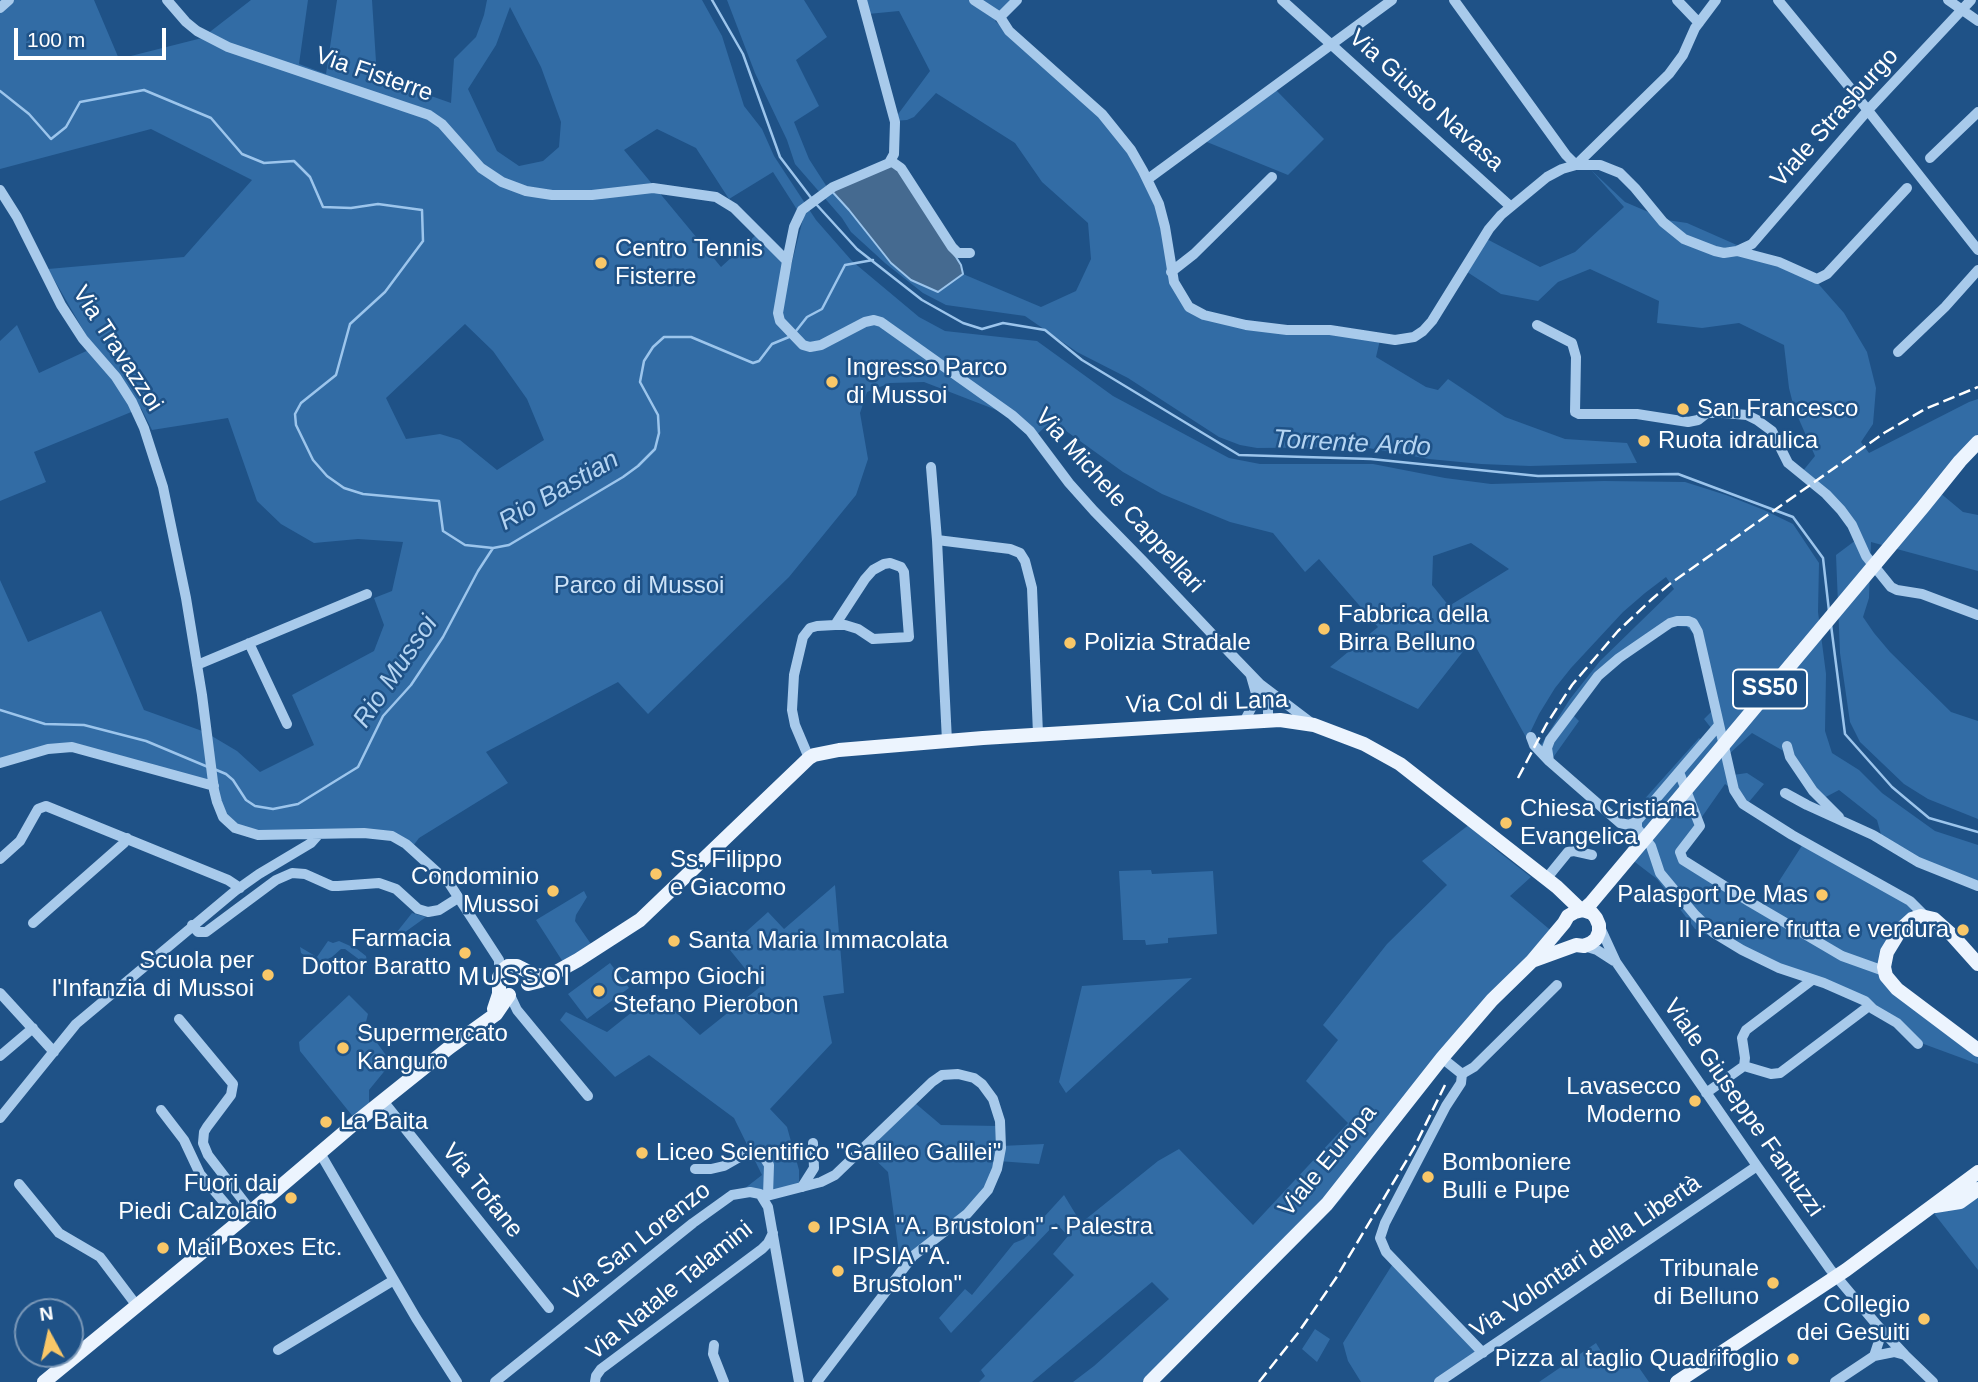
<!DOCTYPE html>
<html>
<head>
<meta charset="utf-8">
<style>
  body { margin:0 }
  #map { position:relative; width:1978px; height:1382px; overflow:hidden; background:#1f5287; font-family:Arial,sans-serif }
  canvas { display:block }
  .north { position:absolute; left:14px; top:1298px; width:70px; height:70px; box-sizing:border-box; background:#1f5287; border:2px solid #7997b7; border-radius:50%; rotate:352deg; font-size:19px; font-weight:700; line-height:28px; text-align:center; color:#fff }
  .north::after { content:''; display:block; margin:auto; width:24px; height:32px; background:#f9c768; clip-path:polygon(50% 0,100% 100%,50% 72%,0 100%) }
  .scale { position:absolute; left:14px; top:28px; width:152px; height:32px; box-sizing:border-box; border:4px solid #fff; border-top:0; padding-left:9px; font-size:21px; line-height:24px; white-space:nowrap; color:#fff; -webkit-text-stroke:5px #1f5287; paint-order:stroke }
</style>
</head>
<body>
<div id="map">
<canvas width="1978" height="1382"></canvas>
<div class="north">N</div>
<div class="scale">100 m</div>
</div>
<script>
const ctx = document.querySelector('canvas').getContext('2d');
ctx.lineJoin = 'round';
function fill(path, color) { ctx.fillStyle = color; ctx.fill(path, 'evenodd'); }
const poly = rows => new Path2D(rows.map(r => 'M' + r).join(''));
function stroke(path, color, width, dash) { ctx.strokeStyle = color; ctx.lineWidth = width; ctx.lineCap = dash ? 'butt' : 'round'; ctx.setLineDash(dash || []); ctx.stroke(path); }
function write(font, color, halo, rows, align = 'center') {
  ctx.font = font + ' Arial,sans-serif'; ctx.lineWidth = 5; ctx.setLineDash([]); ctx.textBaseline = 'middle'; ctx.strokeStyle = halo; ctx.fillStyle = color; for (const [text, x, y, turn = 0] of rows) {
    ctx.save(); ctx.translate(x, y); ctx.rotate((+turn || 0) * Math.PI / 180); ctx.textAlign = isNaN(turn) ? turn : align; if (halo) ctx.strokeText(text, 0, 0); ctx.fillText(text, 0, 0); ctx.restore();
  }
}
const green = poly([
  [0,0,94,0,119,59,202,38,251,0,308,0,299,64,326,74,337,0,372,0,377,77,451,103,454,59,476,37,484,15,487,0,702,0,722,36,744,106,762,129,774,156,816,220,852,261,919,317,945,331,1037,341,1113,396,1229,458,1260,464,1373,464,1445,478,1491,484,1604,481,1685,482,1726,495,1764,510,1793,524,1819,563,1818,612,1826,674,1825,731,1832,753,1859,770,1882,793,1935,831,1978,845,1978,884,1916,859,1882,838,1877,820,1839,790,1820,800,1787,753,1752,733,1728,755,1733,775,1747,773,1764,784,1743,809,1732,789,1725,784,1678,851,1763,906,1803,844,1915,904,1877,972,1978,1052,1978,1064,1921,1043,1894,1017,1744,952,1695,929,1657,879,1631,859,1646,841,1624,822,1699,738,1704,743,1715,733,1704,719,1719,704,1704,643,1687,627,1677,626,1670,628,1626,656,1599,680,1573,715,1579,721,1552,759,1539,748,1570,699,1600,661,1674,589,1666,577,1645,593,1623,612,1571,668,1555,688,1539,714,1527,739,1472,640,1418,709,1330,667,1378,627,1319,559,1305,572,1273,533,1230,522,1162,494,1123,472,1062,428,1045,427,1032,439,999,411,924,382,890,383,867,392,860,413,868,459,856,495,789,577,648,714,618,682,486,752,508,783,419,838,413,846,400,836,249,832,225,817,211,783,70,743,0,767,0,580,28,642,101,611,144,710,205,732,237,751,260,772,314,745,292,695,374,651,384,625,374,598,392,591,403,542,358,539,314,543,281,524,257,501,228,418,152,430,141,408,34,452,46,482,0,501,0,341,17,325,39,373,95,347,89,340,48,269,184,257,252,180,151,129,0,169],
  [510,7,541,67,561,122,559,147,543,161,519,166,497,151,468,89,496,45],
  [657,129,696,148,729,199,773,172,803,219,791,266,757,234,721,267,624,150],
  [465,324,493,351,527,399,544,440,497,470,460,440,440,434,406,439,386,398],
  [1471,543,1509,569,1449,606,1432,585,1433,556],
  [727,0,804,0,827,37,796,60,819,106,794,122,809,159,827,187,849,210,938,292,963,274,1041,307,1076,291,1091,259,1088,223,1042,182,1015,143,936,93,914,117,907,120,893,121,930,71,899,11,868,14,864,0,1018,0,995,21,1100,116,1126,148,1158,209,1178,296,1195,309,1271,327,1380,340,1376,357,1426,387,1438,390,1448,379,1505,417,1565,439,1627,443,1637,463,1530,466,1481,464,1429,459,1363,447,1257,448,1240,445,1219,437,1128,378,1077,352,1025,316,946,305,923,293,885,263,851,232,842,218,795,164,787,140,755,73],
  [1275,89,1324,139,1288,175,1202,140],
  [1591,170,1625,202,1667,220,1687,223,1814,279,1844,313,1867,352,1876,388,1873,424,1861,442,1869,453,1969,402,1978,399,1978,451,1939,492,1963,512,1978,515,1978,571,1871,542,1869,598,1863,617,1874,633,1890,652,1951,712,1978,721,1978,819,1928,799,1904,784,1860,742,1850,722,1840,653,1836,555,1860,537,1802,472,1815,456,1794,408,1789,388,1784,345,1739,323,1702,328,1657,323,1659,301,1590,269,1558,282,1538,301,1501,294,1461,268,1481,236,1540,267,1575,252,1624,207],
  [1470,824,1495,849,1531,877,1510,896,1561,939,1499,985,1340,1200,1154,1382,1073,1382,1094,1366,1169,1299,1152,1282,1032,1382,979,1382,985,1376,981,1370,1074,1275,1053,1254,1068,1236,1056,1223,951,1333,939,1318,965,1289,972,1295,1014,1243,1024,1239,1064,1195,1081,1223,1158,1161,1179,1149,1253,1225,1348,1123,1306,1081,1338,1040,1323,1025,1387,944,1447,885,1422,861],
  [1151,870,1152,874,1213,871,1217,934,1168,938,1168,943,1146,945,1145,940,1123,940,1119,871],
  [835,885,844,993,823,996,832,1043,770,1109,787,1127,799,1170,799,1189,768,1199,744,1189,762,1175,734,1118,649,1055,615,1077,560,1020,566,1012,607,1032,656,993,700,1035,760,987,721,939,728,931,738,939,768,912,784,929],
  [584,891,587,897,576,915,575,921,591,944,563,962,536,920],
  [412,913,426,917,383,948,373,941,377,935,389,942],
  [328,941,333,943,339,941,357,949,366,956,368,966,345,949,341,949,332,957,321,962,312,961,301,953,300,947,317,957],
  [610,963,629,988,587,1019,568,994],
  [1192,978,1066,1093,1059,1082,1082,986],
  [349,995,368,1014,366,1022,367,1029,388,1058,387,1068,369,1090,369,1116,359,1124,300,1051,299,1042],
  [915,1103,941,1125,999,1126,1001,1146,1044,1144,1039,1164,998,1161,978,1200,900,1261,888,1172,866,1151],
  [1978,1170,1978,1270,1929,1207],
  [1394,1262,1483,1351,1435,1382,1361,1382,1348,1361,1343,1343],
  [1315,1329,1330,1339,1317,1362,1302,1349],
  [1596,1343,1607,1361,1626,1349,1649,1382,1539,1382]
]);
const water = poly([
  [895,160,961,265,963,274,938,292,911,280,891,263,849,210,828,187,895,160]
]);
const stream = poly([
  [712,0,743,54,780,157,812,199],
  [0,91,29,114,51,139,66,127,80,102,144,90,211,118,242,154,264,163,294,161,310,177,323,207,351,208,378,204,422,210,423,241,385,292,350,324,336,375,301,403,295,414,296,425,313,460,327,476,344,488,363,494,439,501,443,531,465,545,493,548,509,545,623,477,638,466,655,449,659,433,658,415,640,382,644,361,653,347,664,337,691,337,753,363,759,361,772,344,789,337],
  [816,204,857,249,922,300,963,323,982,329,1003,323,1045,330,1082,360,1239,455,1371,459,1538,476,1678,474,1793,517,1823,558,1829,611],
  [796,331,807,317,822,309,845,265,873,260],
  [1831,625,1845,734,1892,787,1929,818,1978,832],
  [0,710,45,724,84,725,146,741,208,767],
  [214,769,226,774,233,780,246,800,255,806,273,809,298,804,358,767,383,716,411,685,443,637,478,571,493,548]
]);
const minor = poly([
  [167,0,186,22,197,31,228,47,429,115,442,124,481,168,502,182,526,191,552,195,592,195,653,188,716,197,734,208,787,261],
  [862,0,895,122,894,154,889,163,833,187,802,210,794,227,787,261,778,313,780,321,803,345,810,347,821,345,865,322,874,320,881,322,1012,415,1030,431,1069,483,1094,511,1143,561,1231,654,1260,684,1314,725],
  [974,0,1000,17],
  [1282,0,1510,206],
  [1454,0,1566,155,1576,165],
  [1677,0,1699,23],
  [1778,0,1851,89,1978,250],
  [1948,0,1978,21],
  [0,8,9,0],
  [1000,17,1009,31,1102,114,1131,150,1143,171,1159,204,1165,227,1174,282,1189,307,1204,315,1246,325,1287,330,1330,330,1395,340,1414,337,1423,331,1432,321,1489,229,1501,215,1547,177,1562,169,1576,165,1600,165,1620,173,1635,188,1663,222,1684,239,1715,251,1724,253,1737,251,1779,262,1817,279,1827,274,1907,188],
  [1000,17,1017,0],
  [1930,158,1978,112],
  [891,161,901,168,952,247,958,253,970,253],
  [1576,165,1669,74,1683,55,1695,28,1716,0],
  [1148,179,1392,0],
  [0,190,17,217,61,305,83,339,116,377,132,402,144,428,163,487,186,598,202,695,214,790,217,802,223,817,235,828,258,835,364,833,392,836,406,844,449,883,499,960,499,975],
  [1737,251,1752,244,1868,110,1971,0],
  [1171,272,1194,254,1272,177],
  [1537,325,1572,343,1576,357,1575,412,1579,414,1637,414,1688,422,1698,420,1707,413,1724,413,1747,415,1757,420,1772,431,1788,463,1826,494,1841,510,1852,525,1866,556,1891,587,1897,590,1922,594,1978,615],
  [1898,352,1945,307,1978,270],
  [931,467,937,540],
  [249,643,287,724],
  [197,665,367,594],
  [1262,687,1268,699,1268,720],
  [1244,722,1257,697,1251,676],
  [1531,737,1534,745,1549,761,1620,823,1629,825,1637,821,1719,725],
  [947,741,937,540,1010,549,1020,553,1025,561,1032,588,1038,734],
  [1787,746,1790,757,1813,791,1839,817],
  [809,758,795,725,792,710,794,675,803,637,810,628,817,626,835,625,845,625,858,629,873,639,909,637,904,572,901,567,890,563,884,564,873,570,865,579,835,625],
  [1549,761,1547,748,1550,740,1598,676,1619,658,1670,623,1677,621,1688,621,1693,623,1698,632,1734,790,1743,804,1792,835,1910,901,1925,916],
  [0,763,48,749,72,747,214,786],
  [1679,772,1700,826,1680,852,1683,860,1750,902,1842,956,1884,971],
  [1785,793,1807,805,1873,835,1918,862,1978,886],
  [1637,821,1637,828,1651,846,1660,873,1695,915,1714,933,1742,950,1779,968,1824,983,1865,1001,1873,1009,1897,1023,1918,1044],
  [0,859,20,841,38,809,46,806,228,880,240,888],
  [1546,879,1568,852,1574,851,1592,855],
  [33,923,124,843,127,838],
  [192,925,198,932,206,932,276,880,292,873,305,874,332,886,338,886,379,883,396,889,418,909,428,912,439,910,458,898],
  [1599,925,1616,962,1757,1166,1830,1269,1877,1325,1905,1355,1933,1382],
  [1584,946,1597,950,1614,961],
  [0,993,54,1052],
  [510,995,517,1010,588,1096],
  [179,1019,233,1084,231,1095,207,1127,204,1132,203,1143,208,1155,251,1211],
  [0,1056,33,1028],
  [1442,1058,1462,1074],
  [1744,1066,1771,1074,1780,1073,1869,1006],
  [1462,1074,1461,1083,1446,1106,1385,1223,1380,1238,1386,1252,1483,1353],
  [1462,1074,1474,1067,1557,985],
  [1706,1093,1744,1066,1745,1058,1742,1038,1746,1030,1812,980],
  [383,1101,549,1308],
  [161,1110,184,1140,200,1174,240,1221],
  [0,1118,76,1024,235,891,259,874,311,843,319,834],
  [320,1153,416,1318,457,1382],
  [695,1169,711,1169,724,1166,745,1154,751,1152,760,1154,764,1157,769,1165,768,1195],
  [19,1184,59,1233,100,1257,137,1306],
  [802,1187,814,1168,813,1143],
  [763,1197,821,1182,835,1175,932,1082,942,1075,958,1074,974,1078,982,1084,993,1099,1000,1121,1001,1148,997,1169,988,1190,967,1214,913,1256,817,1382],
  [714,1345,713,1354,724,1382],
  [278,1350,394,1280],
  [1874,1356,1879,1341,1877,1325],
  [495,1382,693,1223,732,1195,750,1192,760,1194,768,1207,799,1382],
  [595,1382,596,1376,601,1369,762,1249,768,1243,773,1233],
  [1439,1382,1757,1166],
  [1835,1382,1874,1356,1894,1352,1905,1355]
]);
const major = poly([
  [1583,910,1591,903,1923,507,1960,461,1978,442],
  [1978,964,1952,935,1934,919,1921,916,1912,919,1901,929,1887,952,1884,967,1886,976,1897,989,1978,1050],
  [528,984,540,981,578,960,640,920,809,758,814,755,839,750,983,738,1280,720,1314,725,1364,744,1400,764,1557,887,1581,910],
  [494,1009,499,994,499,977,504,969,508,966,517,966,535,975,545,976],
  [1935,1206,1960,1202,1978,1189],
  [44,1382,240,1221,355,1123,450,1047,496,1014,509,995],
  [1150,1382,1327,1204,1442,1058,1492,1000,1532,961,1564,923,1568,916,1575,912,1583,910,1592,913,1596,918,1599,925,1599,932,1596,939,1591,943,1584,946,1576,945,1532,961],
  [1677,1382,1846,1270,1978,1172]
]);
const rail = poly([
  [1518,778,1546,725,1572,685,1618,631,1652,599,1671,583,1884,433,1925,409,1978,387],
  [1259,1382,1298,1333,1336,1278,1414,1148,1445,1085]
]);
const markers = [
  [601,263,7,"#f9c768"],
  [832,382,7,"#f9c768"],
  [1683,409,7,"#f9c768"],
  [1644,441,7,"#f9c768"],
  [1324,629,7,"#f9c768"],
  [1070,643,7,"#f9c768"],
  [1506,823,7,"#f9c768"],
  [656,874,7,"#f9c768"],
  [553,891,7,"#f9c768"],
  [1822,895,7,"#f9c768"],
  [1963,930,7,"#f9c768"],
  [674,941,7,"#f9c768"],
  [465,953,7,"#f9c768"],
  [268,975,7,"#f9c768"],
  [599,991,7,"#f9c768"],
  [343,1048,7,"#f9c768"],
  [1695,1101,7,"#f9c768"],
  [326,1122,7,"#f9c768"],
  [642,1153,7,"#f9c768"],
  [1428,1177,7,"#f9c768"],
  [291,1198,7,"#f9c768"],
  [814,1227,7,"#f9c768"],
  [163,1248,7,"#f9c768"],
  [838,1271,7,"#f9c768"],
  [1773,1283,7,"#f9c768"],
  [1924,1319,7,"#f9c768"],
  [1793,1359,7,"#f9c768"]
];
const shields = [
  [1770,689,74]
];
const shieldNames = [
  ["SS50",1770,689]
];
const streetNames = [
  ["Via Fisterre",374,75,19],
  ["Via Giusto Navasa",1426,101,42],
  ["Viale Strasburgo",1835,118,-48],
  ["Via Travazzoi",117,349,57],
  ["Via Michele Cappellari",1119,501,48],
  ["Via Col di Lana",1207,703,-2],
  ["Viale Giuseppe Fantuzzi",1743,1108,55],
  ["Viale Europa",1328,1161,-50],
  ["Via Tofane",482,1191,51],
  ["Via San Lorenzo",638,1242,-38],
  ["Via Volontari della Libertà",1586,1257,-34],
  ["Via Natale Talamini",670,1291,-39]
];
const poiNames = [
  ["Centro Tennis",615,249],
  ["Fisterre",615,277],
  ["Ingresso Parco",846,368],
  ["di Mussoi",846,396],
  ["San Francesco",1697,409],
  ["Ruota idraulica",1658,441],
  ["Fabbrica della",1338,615],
  ["Birra Belluno",1338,643],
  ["Polizia Stradale",1084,643],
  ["Chiesa Cristiana",1520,809],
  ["Evangelica",1520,837],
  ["Ss. Filippo",670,860],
  ["e Giacomo",670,888],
  ["Condominio",539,877,"right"],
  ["Mussoi",539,905,"right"],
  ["Palasport De Mas",1808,895,"right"],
  ["Il Paniere frutta e verdura",1949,930,"right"],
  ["Farmacia",451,939,"right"],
  ["Dottor Baratto",451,967,"right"],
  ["Santa Maria Immacolata",688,941],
  ["Scuola per",254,961,"right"],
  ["l'Infanzia di Mussoi",254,989,"right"],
  ["Campo Giochi",613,977],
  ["Stefano Pierobon",613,1005],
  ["Supermercato",357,1034],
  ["Kanguro",357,1062],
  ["Lavasecco",1681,1087,"right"],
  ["Moderno",1681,1115,"right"],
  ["La Baita",340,1122],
  ["Liceo Scientifico \"Galileo Galilei\"",656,1153],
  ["Bomboniere",1442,1163],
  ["Bulli e Pupe",1442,1191],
  ["Fuori dai",277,1184,"right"],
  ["Piedi Calzolaio",277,1212,"right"],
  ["IPSIA \"A. Brustolon\" - Palestra",828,1227],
  ["Mail Boxes Etc.",177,1248],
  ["IPSIA \"A.",852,1257],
  ["Brustolon\"",852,1285],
  ["Tribunale",1759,1269,"right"],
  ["di Belluno",1759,1297,"right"],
  ["Collegio",1910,1305,"right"],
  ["dei Gesuiti",1910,1333,"right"],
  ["Pizza al taglio Quadrifoglio",1779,1359,"right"]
];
const parkNames = [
  ["Parco di Mussoi",639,586]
];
const waterNames = [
  ["Torrente Ardo",1352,444,3],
  ["Rio Bastian",559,491,-30],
  ["Rio Mussoi",396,672,-56]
];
const neighbourhoodNames = [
  ["MUSSOI",515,978]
];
fill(green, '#326ca5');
fill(water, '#456a90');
stroke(water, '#9cc5ec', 2);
stroke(stream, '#9cc5ec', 2.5);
stroke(minor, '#a8caeb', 10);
stroke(major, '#ecf4fe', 14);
stroke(rail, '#fff', 2.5, [12, 5]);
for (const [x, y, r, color] of markers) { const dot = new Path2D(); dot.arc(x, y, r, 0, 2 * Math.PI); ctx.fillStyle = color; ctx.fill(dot); stroke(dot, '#1f5287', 2.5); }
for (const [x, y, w] of shields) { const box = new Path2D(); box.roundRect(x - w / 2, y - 19.5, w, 39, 5); ctx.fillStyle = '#1f5287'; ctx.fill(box); stroke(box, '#fff', 2); }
write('bold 23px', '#fff', null, shieldNames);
write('24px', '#fff', '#1f5287', streetNames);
write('24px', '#fff', '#1f5287', poiNames, 'left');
write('24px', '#cde3f8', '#1f5287', parkNames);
write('italic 26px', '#b4d4f2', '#1f5287', waterNames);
ctx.letterSpacing = '2px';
write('26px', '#fff', '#1f5287', neighbourhoodNames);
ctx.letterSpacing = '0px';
</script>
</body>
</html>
